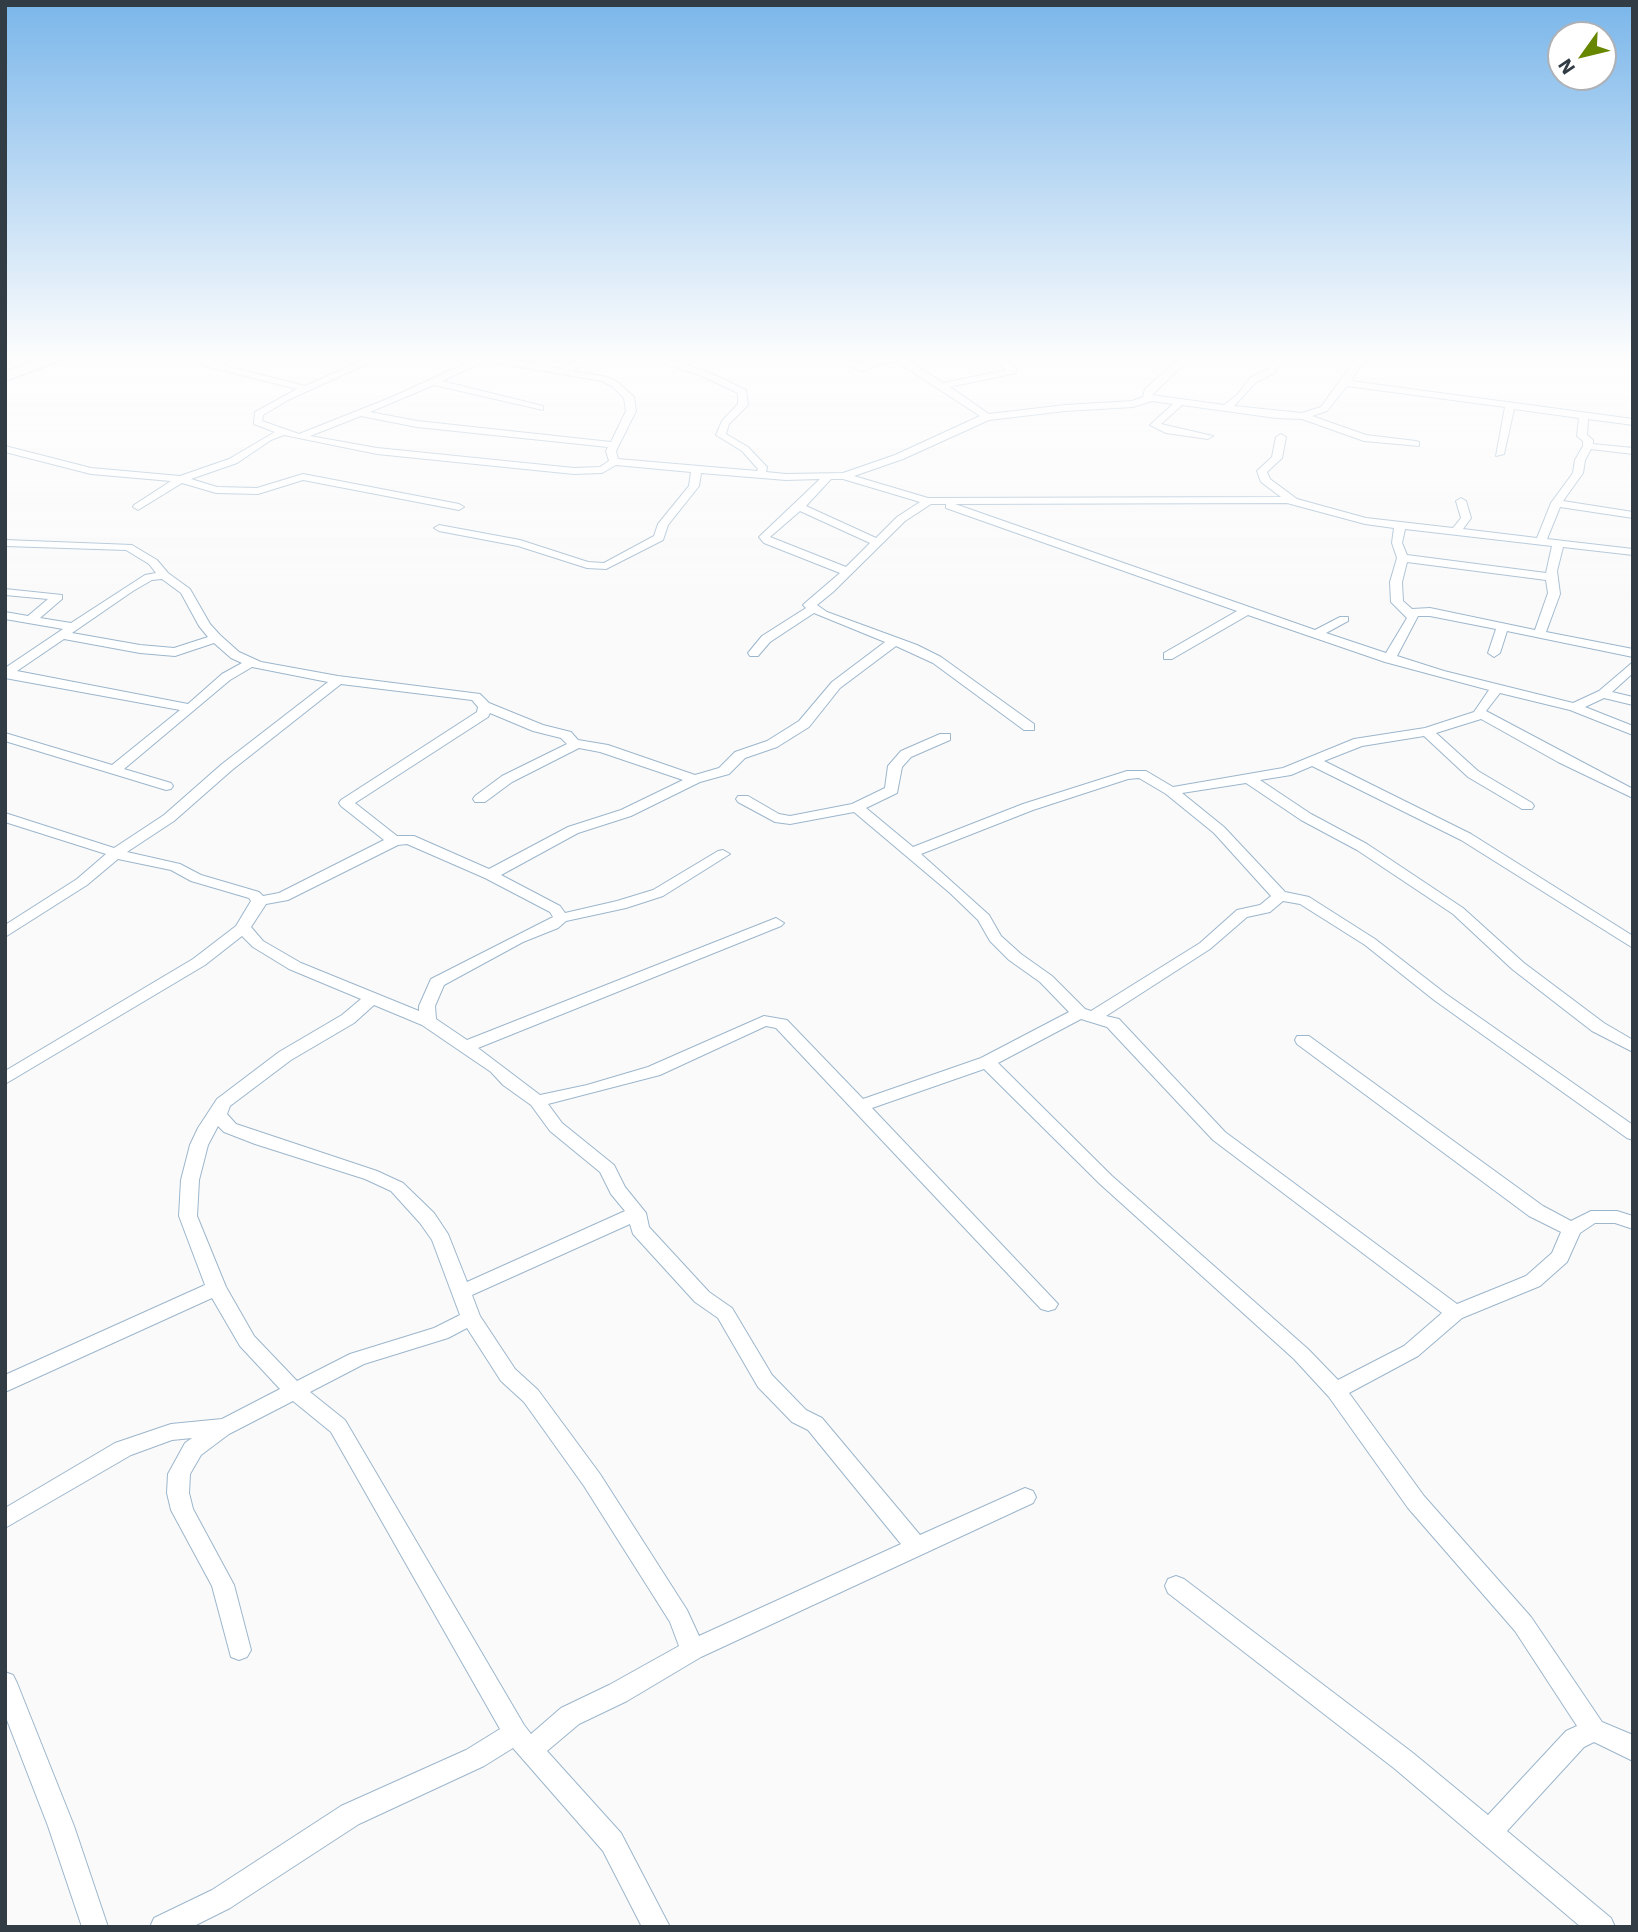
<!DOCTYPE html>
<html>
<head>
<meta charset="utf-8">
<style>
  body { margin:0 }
  #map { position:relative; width:1638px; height:1932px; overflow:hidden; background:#fafafa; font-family:"IBM Plex Sans",sans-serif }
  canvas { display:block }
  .frame { position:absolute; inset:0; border:7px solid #323c45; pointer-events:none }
  .north { position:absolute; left:1547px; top:21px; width:70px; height:70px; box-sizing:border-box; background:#fff; border:2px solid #adb1b5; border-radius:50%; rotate:236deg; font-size:19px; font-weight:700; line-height:28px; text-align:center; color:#323c45 }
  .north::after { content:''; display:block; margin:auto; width:24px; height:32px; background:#688700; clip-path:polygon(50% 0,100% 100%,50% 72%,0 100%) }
</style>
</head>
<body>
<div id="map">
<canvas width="1638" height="1932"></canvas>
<div class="frame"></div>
<div class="north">N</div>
</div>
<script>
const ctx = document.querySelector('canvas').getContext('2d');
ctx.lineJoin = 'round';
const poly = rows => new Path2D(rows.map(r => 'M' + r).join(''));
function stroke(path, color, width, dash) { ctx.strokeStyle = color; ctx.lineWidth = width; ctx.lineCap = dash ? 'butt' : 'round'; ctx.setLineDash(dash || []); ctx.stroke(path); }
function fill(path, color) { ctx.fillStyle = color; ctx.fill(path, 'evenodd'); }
const minor = poly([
  [206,357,217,357,211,362,305,386,370,357,382,357,288,400,263,415,262,421,299,434,392,397,475,359,473,357,495,357,561,369,585,357,597,357,572,371,607,377,619,383,634,397,636,411,616,451,618,459,757,471,758,469,742,451,716,435,722,421,738,404,738,393,702,376,645,357,660,357,708,372,746,390,748,405,729,424,726,434,748,447,767,467,766,472,786,474,843,473,895,455,980,416,897,362,885,362,862,371,829,357,842,357,862,365,880,357,903,357,943,383,1006,370,993,357,1003,357,1016,369,1016,373,950,387,989,414,1065,405,1132,401,1143,397,1145,389,1181,357,1191,357,1152,395,1224,405,1237,395,1250,378,1268,369,1274,357,1283,357,1275,373,1256,382,1234,406,1302,413,1321,407,1357,357,1366,357,1351,381,1633,419,1633,425,1588,419,1587,435,1593,440,1593,444,1633,448,1633,454,1591,449,1585,460,1583,473,1563,501,1633,512,1633,518,1560,507,1547,539,1633,549,1633,555,1563,547,1557,571,1560,594,1546,632,1633,649,1633,657,1507,631,1500,653,1494,657,1488,653,1496,629,1430,616,1418,616,1397,656,1444,671,1573,703,1599,691,1633,662,1633,673,1612,692,1633,697,1633,705,1604,698,1585,707,1633,726,1633,735,1570,710,1500,693,1486,711,1633,789,1633,798,1558,762,1481,719,1436,733,1478,771,1532,803,1534,806,1532,809,1522,809,1468,777,1424,736,1362,746,1324,761,1471,834,1633,936,1633,948,1461,840,1312,766,1291,775,1260,780,1311,814,1367,844,1463,908,1524,963,1604,1023,1633,1040,1633,1052,1592,1031,1512,969,1453,914,1357,850,1301,820,1246,783,1182,793,1224,827,1285,892,1309,897,1375,939,1446,994,1633,1125,1633,1140,1627,1138,1434,1000,1365,945,1300,904,1283,901,1270,912,1247,917,1210,949,1106,1016,1119,1019,1225,1132,1457,1304,1526,1276,1552,1253,1561,1232,1529,1216,1297,1044,1295,1040,1297,1036,1309,1036,1543,1206,1571,1221,1591,1211,1617,1211,1633,1216,1633,1229,1615,1223,1595,1223,1580,1233,1567,1262,1540,1286,1462,1318,1418,1356,1349,1393,1424,1496,1531,1617,1602,1722,1633,1735,1633,1761,1594,1742,1584,1747,1507,1831,1611,1918,1615,1927,1581,1927,1395,1769,1168,1593,1165,1586,1168,1579,1176,1576,1184,1579,1413,1753,1488,1815,1566,1731,1577,1726,1515,1631,1408,1508,1329,1397,1294,1359,1100,1184,984,1069,872,1108,1058,1304,1055,1309,1048,1311,1041,1309,776,1028,766,1026,660,1075,548,1104,562,1123,614,1165,625,1187,646,1213,649,1227,709,1292,732,1308,772,1375,806,1410,822,1418,920,1535,1025,1488,1033,1491,1036,1497,1033,1503,701,1657,627,1701,579,1724,547,1751,621,1833,670,1927,642,1927,603,1851,513,1748,484,1766,359,1824,230,1908,192,1927,150,1927,154,1918,212,1890,341,1806,466,1750,500,1729,331,1432,293,1401,229,1434,201,1455,190,1474,189,1493,193,1509,234,1585,251,1650,247,1657,239,1660,231,1657,212,1586,171,1510,167,1493,168,1474,185,1443,192,1438,172,1440,131,1455,5,1528,5,1508,115,1443,171,1424,222,1419,280,1389,240,1346,212,1298,5,1392,5,1375,205,1285,179,1216,181,1180,190,1145,198,1128,217,1099,279,1052,342,1015,361,999,289,969,253,947,242,936,205,965,5,1084,5,1071,193,959,236,926,251,901,249,898,191,881,171,870,118,859,87,885,5,937,5,925,77,879,106,854,5,822,5,813,114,848,164,815,222,764,328,682,252,667,230,680,124,769,171,783,173,786,171,789,166,790,5,741,5,733,112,765,180,710,5,678,5,668,63,629,5,619,5,612,28,616,48,599,5,595,5,589,62,595,62,599,40,618,71,623,145,575,156,573,149,564,126,550,5,546,5,540,132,545,157,560,168,573,190,589,210,624,220,635,239,652,261,662,338,676,480,694,489,703,543,725,571,732,578,740,608,745,695,775,719,768,735,752,767,741,799,721,832,682,885,642,814,613,770,642,758,656,750,656,748,653,762,636,806,608,803,605,805,603,840,573,764,543,759,537,820,479,786,480,701,473,699,486,668,525,663,540,606,569,587,568,518,546,439,531,434,528,439,525,520,540,588,562,604,563,654,536,658,524,689,486,691,472,616,465,602,473,574,474,377,454,284,435,271,440,237,463,191,479,217,487,257,488,303,474,459,504,464,507,459,510,303,480,258,494,216,493,182,483,138,510,133,507,134,505,171,481,91,474,5,452,5,446,91,468,180,476,229,459,275,432,254,424,255,412,297,389,201,365,201,361,206,357],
  [486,361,602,381,613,387,624,398,626,411,611,442,417,421,370,412,434,385,543,410,543,406,442,381,486,361],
  [1347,386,1505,407,1496,456,1504,454,1514,409,1579,418,1577,436,1583,441,1583,446,1575,460,1573,473,1551,503,1537,538,1463,529,1471,518,1466,501,1461,498,1456,501,1461,518,1453,528,1366,518,1297,499,1270,479,1267,472,1282,458,1286,437,1281,434,1276,437,1272,457,1257,471,1261,482,1281,497,928,498,854,476,903,459,989,420,1065,411,1133,407,1152,401,1173,404,1150,425,1166,433,1208,439,1213,436,1161,424,1182,405,1276,418,1302,419,1364,441,1419,446,1419,442,1416,441,1366,435,1312,416,1327,411,1347,386],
  [361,416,417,427,608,447,606,451,609,461,600,467,574,468,377,448,310,436,361,416],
  [831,479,843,479,920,502,897,517,876,538,806,506,831,479],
  [1287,503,1365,524,1394,528,1392,543,1397,558,1390,582,1391,602,1407,618,1386,653,1326,633,1348,621,1348,617,1340,617,1315,630,955,504,1287,503],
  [931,504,946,504,946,508,1237,611,1164,653,1164,659,1172,659,1248,615,1385,662,1489,690,1474,712,1425,728,1354,739,1283,768,1173,787,1146,771,1127,771,1023,804,913,847,866,808,897,793,902,767,911,757,950,740,950,734,940,734,901,751,888,766,885,788,852,804,790,816,779,814,748,796,738,796,736,799,738,802,775,822,790,824,854,812,950,893,978,920,990,941,1009,960,1040,982,1069,1012,981,1058,863,1099,787,1020,764,1016,648,1067,587,1085,540,1095,478,1048,781,926,784,923,776,918,467,1040,436,1019,435,1006,444,985,523,942,558,928,566,921,626,908,663,896,730,854,723,850,718,851,653,890,617,901,565,913,560,906,501,875,578,833,631,816,700,782,729,774,745,758,777,747,809,727,840,688,896,646,933,663,1024,730,1034,730,1034,724,941,657,917,645,827,612,817,605,833,592,905,521,931,504],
  [800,511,870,543,846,567,770,537,800,511],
  [1405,529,1552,546,1546,573,1407,555,1402,543,1405,529],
  [1407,562,1546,580,1548,593,1535,630,1430,608,1412,609,1403,601,1402,582,1407,562],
  [162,579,181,593,199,626,208,637,174,648,140,645,72,633,133,591,152,580,162,579],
  [64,639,140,653,175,656,214,643,231,658,242,663,222,674,188,704,17,671,64,639],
  [341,684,472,700,478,707,477,712,341,800,339,803,341,806,384,840,279,893,263,896,259,892,201,875,180,864,127,852,174,821,232,770,341,684],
  [490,713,533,731,561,738,567,744,502,776,475,796,473,799,475,802,485,802,512,782,579,748,600,752,683,780,621,810,568,827,489,869,414,836,397,836,355,803,488,717,490,713],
  [1139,778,1166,794,1214,833,1271,896,1260,905,1237,910,1200,943,1091,1011,1085,1009,1052,976,1021,954,1001,936,989,915,921,854,1033,810,1128,779,1139,778],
  [407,844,485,878,550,912,553,917,431,979,419,1006,419,1011,301,963,263,941,251,927,266,904,288,900,398,845,407,844],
  [374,1005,422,1025,491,1072,503,1085,531,1105,550,1131,600,1172,611,1194,625,1211,467,1282,448,1234,434,1213,403,1183,377,1171,236,1124,227,1114,230,1106,291,1060,354,1023,374,1005],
  [1081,1019,1107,1027,1213,1140,1442,1313,1404,1346,1338,1380,1308,1349,1112,1176,998,1063,1081,1019],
  [218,1126,224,1132,255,1144,365,1179,391,1191,420,1223,432,1240,460,1315,434,1328,350,1354,297,1381,254,1336,226,1287,197,1216,199,1180,208,1145,218,1126],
  [630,1224,633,1234,695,1302,718,1318,758,1387,792,1422,808,1430,901,1544,699,1636,687,1610,600,1474,538,1390,515,1369,480,1316,472,1295,630,1224],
  [467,1328,501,1381,524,1402,584,1486,670,1622,679,1646,609,1685,561,1708,531,1734,524,1725,345,1420,310,1392,364,1364,448,1338,467,1328],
  [5,1672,13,1675,17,1683,74,1826,108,1927,82,1927,48,1826,5,1715,5,1672]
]);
const highway = poly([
  [48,357,69,357,5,381,5,372,48,357]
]);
stroke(minor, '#9cb6cc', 2);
stroke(highway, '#9cb6cc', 3);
fill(minor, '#fff');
fill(highway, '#fff');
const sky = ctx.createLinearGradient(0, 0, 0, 628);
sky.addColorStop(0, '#7ab6ea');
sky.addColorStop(0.57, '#fdfdfd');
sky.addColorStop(1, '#fdfdfd00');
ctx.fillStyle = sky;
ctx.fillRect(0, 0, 1638, 628);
</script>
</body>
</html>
